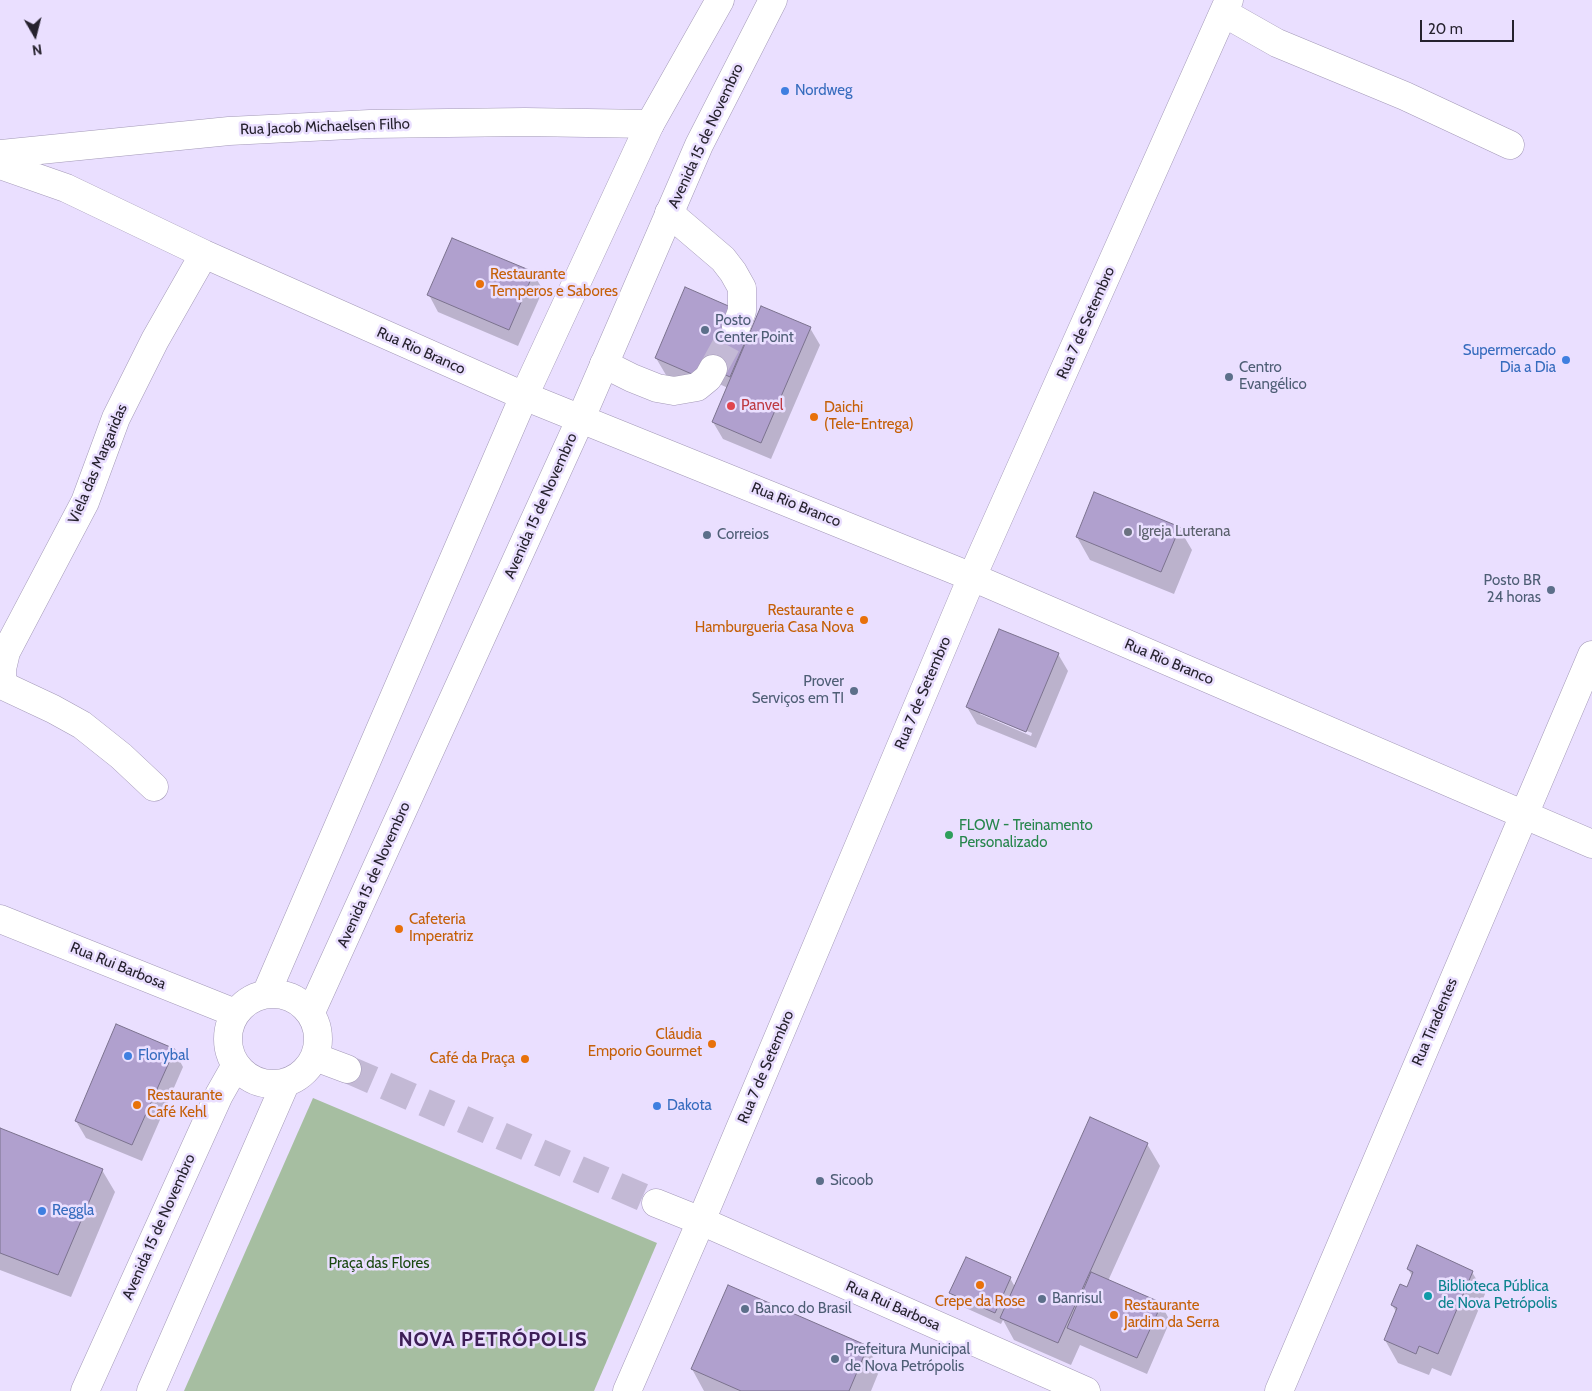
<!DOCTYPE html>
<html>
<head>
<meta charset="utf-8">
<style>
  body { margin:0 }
  #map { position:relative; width:1592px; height:1391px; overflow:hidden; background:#eadfff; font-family:Cabin,sans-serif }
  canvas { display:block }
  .north { position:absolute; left:10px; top:10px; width:50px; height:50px; -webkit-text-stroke:4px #eadfff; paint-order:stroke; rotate:172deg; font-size:14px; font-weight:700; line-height:20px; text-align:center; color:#26222e }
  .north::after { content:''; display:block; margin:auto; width:18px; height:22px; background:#26222e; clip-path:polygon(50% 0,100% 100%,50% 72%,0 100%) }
  .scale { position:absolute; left:1420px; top:20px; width:94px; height:22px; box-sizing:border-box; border:2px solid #26222e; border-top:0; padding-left:6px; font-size:15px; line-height:18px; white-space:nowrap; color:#26222e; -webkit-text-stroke:4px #eadfff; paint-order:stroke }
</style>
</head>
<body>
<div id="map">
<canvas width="1592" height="1391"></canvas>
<div class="north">N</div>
<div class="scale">20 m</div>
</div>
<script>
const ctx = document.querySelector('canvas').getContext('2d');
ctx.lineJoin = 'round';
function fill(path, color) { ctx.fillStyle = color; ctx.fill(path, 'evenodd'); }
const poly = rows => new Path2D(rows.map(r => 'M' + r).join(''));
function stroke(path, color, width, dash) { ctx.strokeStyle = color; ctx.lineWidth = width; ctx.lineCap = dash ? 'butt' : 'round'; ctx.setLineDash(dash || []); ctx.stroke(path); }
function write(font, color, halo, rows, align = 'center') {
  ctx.font = font + ' Cabin,sans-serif'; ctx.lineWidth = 5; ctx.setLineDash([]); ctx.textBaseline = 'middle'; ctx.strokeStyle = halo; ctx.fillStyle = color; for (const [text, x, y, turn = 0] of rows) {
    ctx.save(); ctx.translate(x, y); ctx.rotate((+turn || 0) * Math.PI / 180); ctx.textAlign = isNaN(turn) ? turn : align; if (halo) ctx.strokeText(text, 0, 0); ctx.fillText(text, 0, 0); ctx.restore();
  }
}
const green = poly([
  [313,1098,657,1243,594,1391,184,1391]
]);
const shadow = poly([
  [533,273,543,290,518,346,438,312,429,295],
  [810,328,820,345,771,459,723,439,713,422,728,388,717,383,711,394,666,375,656,358,740,331,750,335],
  [1179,528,1192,550,1174,594,1090,560,1077,537],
  [1058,654,1068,671,1036,748,977,724,967,707],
  [980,712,1032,733,1031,736,980,714],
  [174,1050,183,1067,142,1161,86,1138,76,1121],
  [0,1129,102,1170,115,1192,71,1297,0,1270],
  [1147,1144,1160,1166,1108,1281,1161,1304,1170,1321,1147,1374,1080,1345,1071,1365,1014,1340,1003,1320,1001,1324,957,1304,951,1293,1010,1278,1015,1287],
  [1408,1269,1472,1272,1485,1294,1451,1376,1432,1368,1429,1375,1398,1363,1385,1340,1397,1313,1392,1305,1408,1288,1412,1276],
  [867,1347,880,1369,871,1391,704,1391,692,1369]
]);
const building = poly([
  [452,238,534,272,509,330,427,295,452,238],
  [685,287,733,308,727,323,749,333,730,377,707,366,701,378,655,358,685,287],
  [761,306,811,327,761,443,712,422,761,306],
  [1094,492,1180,527,1161,572,1076,537,1094,492],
  [999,629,1059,653,1026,732,966,707,999,629],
  [116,1024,175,1049,132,1145,75,1121,116,1024],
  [1090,1117,1148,1143,1058,1343,1000,1318,1090,1117],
  [0,1128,103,1169,58,1275,0,1253,0,1128],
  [1417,1245,1473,1271,1438,1354,1419,1346,1416,1354,1384,1340,1397,1308,1391,1305,1400,1284,1407,1287,1413,1272,1407,1269,1417,1245],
  [966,1257,1011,1277,995,1313,949,1293,966,1257],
  [1091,1272,1162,1303,1137,1358,1067,1328,1091,1272],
  [728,1285,868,1346,849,1391,741,1391,691,1369,728,1285]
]);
const minorTunnel = poly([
  [713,369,736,327],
  [347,1069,656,1203]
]);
const minor = poly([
  [1224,13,1277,43,1405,96,1510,145],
  [0,154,229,131,370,124,525,122,650,124],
  [0,165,66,188,204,254,524,396,972,577,1592,844],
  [669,213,723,259,733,272,742,288,742,311,736,327],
  [604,364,632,378,657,388,674,391,697,387,708,378,713,369],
  [154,787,121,756,82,725,53,709,6,687,2,678,2,669,6,652,85,502,116,418,155,340,204,254],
  [0,919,235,1013],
  [315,1057,347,1069],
  [656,1203,701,1221,1086,1391],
  [627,1391,701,1221,972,577,1229,0],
  [1279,1391,1592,655]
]);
const major = poly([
  '228 1039a45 45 0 1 1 90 0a45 45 0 1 1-90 0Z',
  [266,994,524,396,650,124,720,0],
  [311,1012,581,418,699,145,773,0],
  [85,1391,219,1095,236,1065],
  [151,1391,286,1082]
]);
const markers = [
  [785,91,5,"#3f7fe0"],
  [480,284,5,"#e8710a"],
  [705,330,5,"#5c6f8a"],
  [1566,360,5,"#3f7fe0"],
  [1229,377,5,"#5c6f8a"],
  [731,406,5,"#e0444e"],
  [814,417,5,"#e8710a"],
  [1128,532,5,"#6b7280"],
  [707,535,5,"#5c6f8a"],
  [1551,590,5,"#5c6f8a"],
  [864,620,5,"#e8710a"],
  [854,691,5,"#5c6f8a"],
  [949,835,5,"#2e9e5b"],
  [399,929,5,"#e8710a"],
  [712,1044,5,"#e8710a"],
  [128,1056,5,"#3f7fe0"],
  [525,1059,5,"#e8710a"],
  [137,1105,5,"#e8710a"],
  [657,1106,5,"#3f7fe0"],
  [820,1181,5,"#5c6f8a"],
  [42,1211,5,"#3f7fe0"],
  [980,1285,5,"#e8710a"],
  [1428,1296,5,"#0f9aa8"],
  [1042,1299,5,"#5c6f8a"],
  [745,1309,5,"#5c6f8a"],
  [1114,1315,5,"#e8710a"],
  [835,1359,5,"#5c6f8a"]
];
const shopNames = [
  ["Nordweg",795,91],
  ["Supermercado",1556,351,"right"],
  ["Dia a Dia",1556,368,"right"],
  ["Florybal",138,1056],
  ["Dakota",667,1106],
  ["Reggla",52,1211]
];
const streetNames = [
  ["Rua Jacob Michaelsen Filho",325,127,-2],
  ["Avenida 15 de Novembro",706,136,-65],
  ["Rua 7 de Setembro",1086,323,-66],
  ["Rua Rio Branco",421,351,24],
  ["Viela das Margaridas",98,464,-67],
  ["Rua Rio Branco",796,505,22],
  ["Avenida 15 de Novembro",541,506,-66],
  ["Rua Rio Branco",1169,662,23],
  ["Rua 7 de Setembro",923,693,-67],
  ["Avenida 15 de Novembro",374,875,-66],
  ["Rua Rui Barbosa",118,966,22],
  ["Rua Tiradentes",1435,1022,-67],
  ["Rua 7 de Setembro",766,1067,-67],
  ["Avenida 15 de Novembro",159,1227,-66],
  ["Rua Rui Barbosa",893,1306,24]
];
const foodNames = [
  ["Restaurante",490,275],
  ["Temperos e Sabores",490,292],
  ["Daichi",824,408],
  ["(Tele-Entrega)",824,425],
  ["Restaurante e",854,611,"right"],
  ["Hamburgueria Casa Nova",854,628,"right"],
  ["Cafeteria",409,920],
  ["Imperatriz",409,937],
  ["Cláudia",702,1035,"right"],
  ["Emporio Gourmet",702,1052,"right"],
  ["Café da Praça",515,1059,"right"],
  ["Restaurante",147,1096],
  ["Café Kehl",147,1113],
  ["Crepe da Rose",980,1302,"center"],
  ["Restaurante",1124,1306],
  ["Jardim da Serra",1124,1323]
];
const serviceNames = [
  ["Posto",715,321],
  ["Center Point",715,338],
  ["Centro",1239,368],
  ["Evangélico",1239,385],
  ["Correios",717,535],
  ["Posto BR",1541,581,"right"],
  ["24 horas",1541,598,"right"],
  ["Prover",844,682,"right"],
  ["Serviços em TI",844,699,"right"],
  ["Sicoob",830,1181],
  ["Banrisul",1052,1299],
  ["Banco do Brasil",755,1309],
  ["Prefeitura Municipal",845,1350],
  ["de Nova Petrópolis",845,1367]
];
const healthNames = [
  ["Panvel",741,406]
];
const worshipNames = [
  ["Igreja Luterana",1138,532]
];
const leisureNames = [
  ["FLOW - Treinamento",959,826],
  ["Personalizado",959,843]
];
const parkNames = [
  ["Praça das Flores",379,1264]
];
const cultureNames = [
  ["Biblioteca Pública",1438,1287],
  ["de Nova Petrópolis",1438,1304]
];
const districtNames = [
  ["NOVA PETRÓPOLIS",493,1340]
];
fill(green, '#a6bea1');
fill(shadow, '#0003');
fill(building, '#b0a0ce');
stroke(building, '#7b728e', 1);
stroke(minorTunnel, '#c3b9d5', 28, [28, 14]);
stroke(minor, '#a399b7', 29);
stroke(major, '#a399b7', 29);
stroke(minor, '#fff', 28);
stroke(major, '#fff', 28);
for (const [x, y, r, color] of markers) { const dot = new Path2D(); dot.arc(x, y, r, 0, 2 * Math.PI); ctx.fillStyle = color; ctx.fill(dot); stroke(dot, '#eadfff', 2); }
write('15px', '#366cbe', '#eadfff', shopNames, 'left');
write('15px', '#26222e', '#eadfff', streetNames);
write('15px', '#c56008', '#eadfff', foodNames, 'left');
write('15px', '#4e5e75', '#eadfff', serviceNames, 'left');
write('15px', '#be3a42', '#eadfff', healthNames, 'left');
write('15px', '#5b616d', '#eadfff', worshipNames, 'left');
write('15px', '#27864d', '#eadfff', leisureNames, 'left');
write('15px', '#1b4811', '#eadfff', parkNames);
write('15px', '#0d838f', '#eadfff', cultureNames, 'left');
ctx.letterSpacing = '1px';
write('bold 20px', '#3d1e56', '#eadfff', districtNames);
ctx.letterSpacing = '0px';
</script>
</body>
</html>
